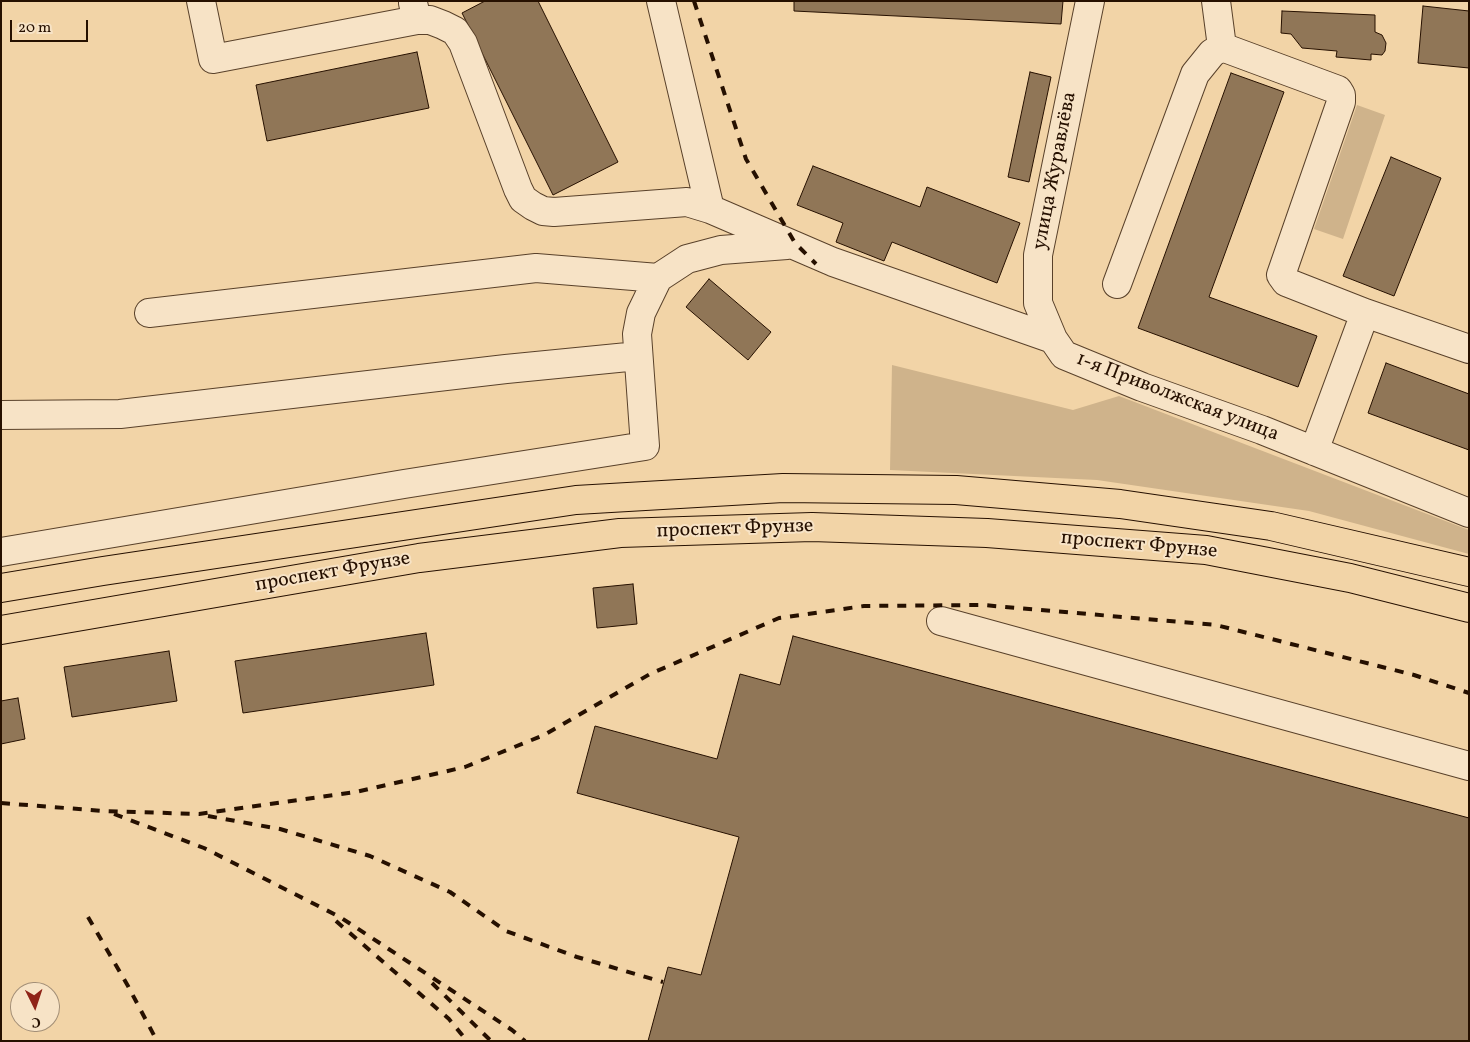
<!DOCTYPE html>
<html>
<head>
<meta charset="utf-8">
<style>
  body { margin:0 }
  #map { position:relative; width:1470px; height:1042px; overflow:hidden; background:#f2d4a7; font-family:Vollkorn,serif }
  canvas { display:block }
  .frame { position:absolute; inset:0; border:2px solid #261000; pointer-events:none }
  .north { position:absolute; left:10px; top:982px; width:50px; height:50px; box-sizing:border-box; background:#f7e3c6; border:1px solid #a38f77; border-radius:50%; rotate:176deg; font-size:14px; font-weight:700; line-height:20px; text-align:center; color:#261000 }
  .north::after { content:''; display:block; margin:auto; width:18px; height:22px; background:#8f2418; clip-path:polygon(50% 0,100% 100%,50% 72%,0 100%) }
  .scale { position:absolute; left:10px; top:20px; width:78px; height:22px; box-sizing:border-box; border:2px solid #261000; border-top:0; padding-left:6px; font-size:15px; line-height:18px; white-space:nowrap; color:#261000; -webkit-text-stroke:4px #f7e3c6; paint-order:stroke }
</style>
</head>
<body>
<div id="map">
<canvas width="1470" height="1042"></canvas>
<div class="frame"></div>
<div class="north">С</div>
<div class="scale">20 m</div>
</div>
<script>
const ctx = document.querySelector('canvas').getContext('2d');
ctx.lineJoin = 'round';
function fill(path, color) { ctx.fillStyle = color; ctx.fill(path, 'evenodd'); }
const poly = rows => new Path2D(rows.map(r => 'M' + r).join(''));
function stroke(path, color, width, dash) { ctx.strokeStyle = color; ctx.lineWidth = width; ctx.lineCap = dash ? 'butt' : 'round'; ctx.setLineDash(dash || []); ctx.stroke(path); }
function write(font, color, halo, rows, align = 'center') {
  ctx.font = font + ' Vollkorn,serif'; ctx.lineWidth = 4; ctx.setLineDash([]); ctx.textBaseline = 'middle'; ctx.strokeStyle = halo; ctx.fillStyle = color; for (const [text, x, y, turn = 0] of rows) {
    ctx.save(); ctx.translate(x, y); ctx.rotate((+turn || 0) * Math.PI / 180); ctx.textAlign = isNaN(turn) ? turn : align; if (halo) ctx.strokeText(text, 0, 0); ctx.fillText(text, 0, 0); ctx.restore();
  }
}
const green = poly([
  [1357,105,1385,115,1343,239,1314,229],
  [892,365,1073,410,1119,396,1469,530,1469,554,1309,511,1097,480,890,470]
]);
const building = poly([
  [485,1,538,1,618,162,553,195,462,13,485,1],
  [794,1,1063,1,1061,24,794,11,794,1],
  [1423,6,1469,11,1469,68,1418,63,1423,6],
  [1282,11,1375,15,1375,32,1382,35,1386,43,1385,51,1382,55,1371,54,1371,60,1336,57,1337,51,1302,48,1291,34,1281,33,1282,11],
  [417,52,429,108,267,141,256,85,417,52],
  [1030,72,1051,77,1029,182,1008,177,1030,72],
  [1231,73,1284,92,1209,297,1317,336,1298,387,1138,328,1231,73],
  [1391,157,1441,178,1394,296,1343,276,1391,157],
  [813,166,920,207,927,187,1020,223,997,283,892,242,884,261,836,242,843,223,797,205,813,166],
  [709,279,771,332,748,360,686,307,709,279],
  [1386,363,1469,394,1469,450,1368,413,1386,363],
  [633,584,637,624,597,628,593,588,633,584],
  [426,633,434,685,243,713,235,661,426,633],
  [793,636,1469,818,1469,1041,648,1041,668,967,701,975,739,837,577,793,595,726,717,759,740,674,780,685,793,636],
  [169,651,177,701,72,717,64,667,169,651],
  [18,698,25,739,1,744,1,701,18,698]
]);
const minor = poly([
  [201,1,213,59,417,20,413,3],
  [661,1,710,209,833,262,1053,339,1064,355,1142,387,1262,430,1469,513],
  [1216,1,1222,47,1338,90,1341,95,1341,102,1281,275,1286,282,1365,313,1314,451],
  [417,20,430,20,443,25,455,31,463,43,518,189,523,199,533,206,543,211,554,212,687,202,710,209],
  [1117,284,1195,74,1212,53,1222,47],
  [149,313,536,268,658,278],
  [1365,313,1469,349],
  [1053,339,1038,303,1038,255,1090,1],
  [1,415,120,414,506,369,638,356],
  [1,552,404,484,645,446,637,334,641,313,658,278,687,259,721,250,787,245],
  [941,621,1469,766]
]);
const major = poly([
  [1,588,103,571,576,500,783,488,956,490,1120,504,1271,526,1469,572],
  [1,630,419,558,620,533,812,527,987,533,1206,550,1350,578,1469,608]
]);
const rail = poly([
  [694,1,746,159,795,243,816,264],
  [1,803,104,811,199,814,356,792,465,767,544,735,650,674,779,618,864,606,983,605,1216,625,1414,675,1469,693],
  [114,814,204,848,340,917,512,1030,525,1041],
  [208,816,280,829,370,856,450,892,506,931,577,957,663,982],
  [88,917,128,986,157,1041],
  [336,921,449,1019,467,1041],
  [432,983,491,1041]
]);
const streetNames = [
  ["улица Журавлёва",1056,171,-79],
  ["1-я Приволжская улица",1177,398,21],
  ["проспект Фрунзе",735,530,-2],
  ["проспект Фрунзе",1139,546,5],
  ["проспект Фрунзе",333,573,-10]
];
fill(green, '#cfb38b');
fill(building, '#907657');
stroke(building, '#261000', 1);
stroke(minor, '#59412a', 30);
stroke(major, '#261000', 30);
stroke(minor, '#f7e3c6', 28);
stroke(major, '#f2d4a7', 28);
stroke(rail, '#261000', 4, [9, 9]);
write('20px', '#261000', '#f7e3c6', streetNames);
</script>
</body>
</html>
